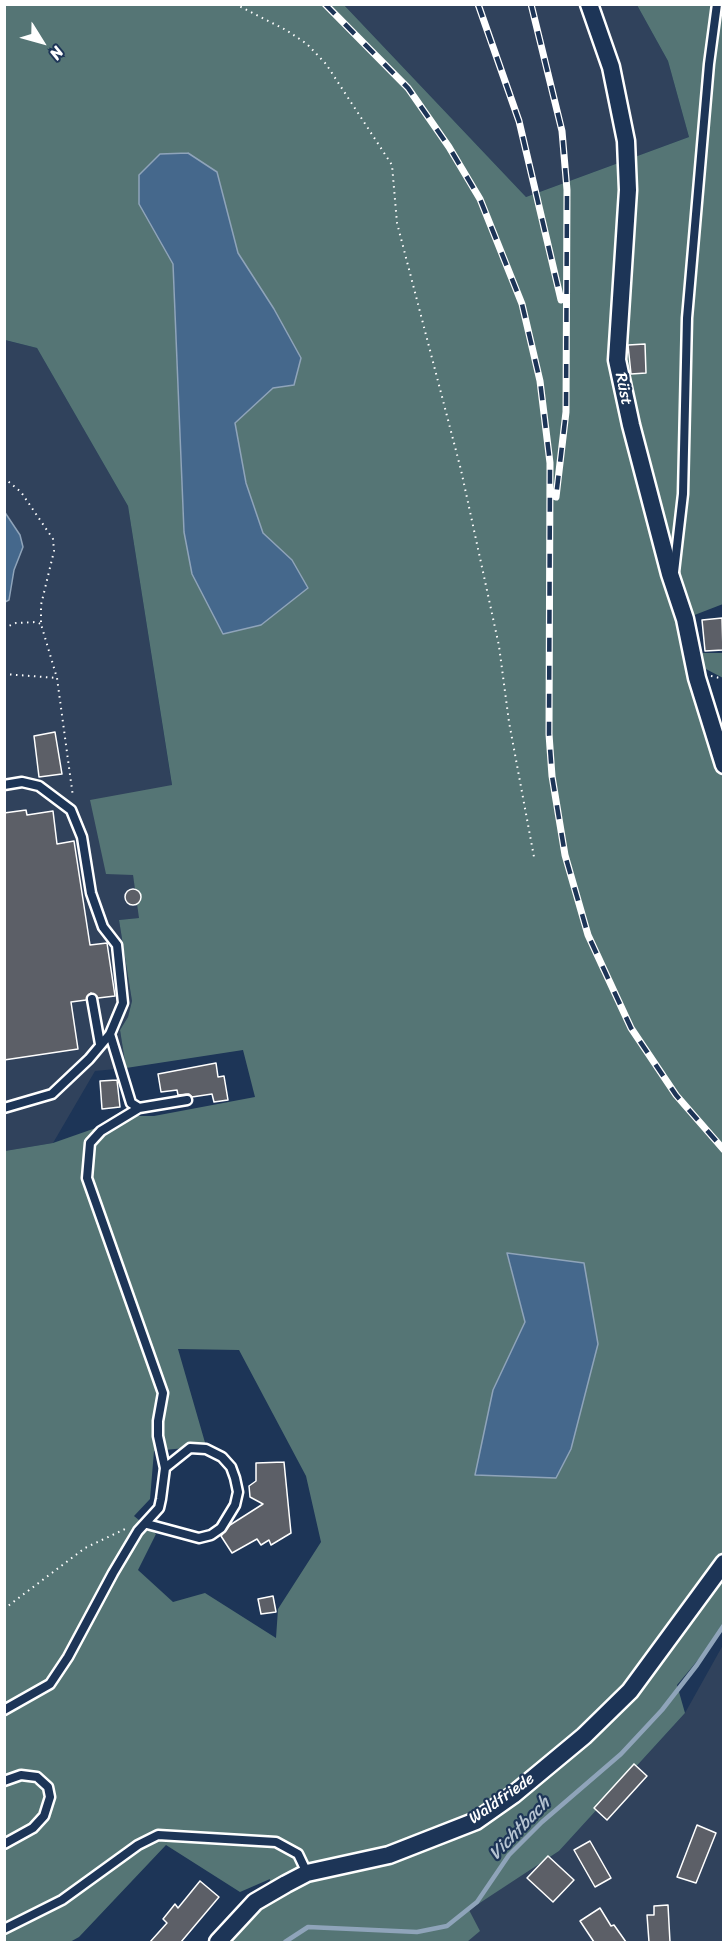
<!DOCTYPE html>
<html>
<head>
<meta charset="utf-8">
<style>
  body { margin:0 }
  #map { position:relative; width:728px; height:1947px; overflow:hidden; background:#1d3557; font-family:Sriracha,sans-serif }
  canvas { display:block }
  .frame { position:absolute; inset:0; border:6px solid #fff; pointer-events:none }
  .north { position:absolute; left:12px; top:12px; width:60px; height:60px; -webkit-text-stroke:4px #1d3557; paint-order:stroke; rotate:127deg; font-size:16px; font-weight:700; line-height:24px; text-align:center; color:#fff }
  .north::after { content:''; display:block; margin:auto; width:21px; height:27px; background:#fff; clip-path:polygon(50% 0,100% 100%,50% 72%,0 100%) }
</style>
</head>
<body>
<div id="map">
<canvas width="728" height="1947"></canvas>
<div class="frame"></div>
<div class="north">N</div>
</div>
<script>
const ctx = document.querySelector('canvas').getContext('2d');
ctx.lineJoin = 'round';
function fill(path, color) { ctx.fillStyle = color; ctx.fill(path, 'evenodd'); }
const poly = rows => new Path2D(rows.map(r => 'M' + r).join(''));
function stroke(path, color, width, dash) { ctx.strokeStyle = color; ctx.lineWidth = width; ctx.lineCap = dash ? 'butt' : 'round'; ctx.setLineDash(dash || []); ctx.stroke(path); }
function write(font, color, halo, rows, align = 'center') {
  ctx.font = font + ' Sriracha,sans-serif'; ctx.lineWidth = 4.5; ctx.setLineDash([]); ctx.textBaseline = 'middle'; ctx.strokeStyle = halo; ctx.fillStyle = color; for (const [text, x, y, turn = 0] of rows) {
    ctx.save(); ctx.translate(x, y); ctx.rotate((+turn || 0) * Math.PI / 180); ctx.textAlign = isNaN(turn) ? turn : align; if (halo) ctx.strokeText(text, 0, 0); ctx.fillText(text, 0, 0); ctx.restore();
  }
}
const built = poly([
  [344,5,637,5,668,61,689,137,526,197],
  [4,340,37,348,128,506,172,786,133,874,140,918,119,920,132,1001,128,1017,120,1030,126,1068,95,1071,53,1143,5,1151],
  [723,1645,723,1942,467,1942,479,1931,468,1910,559,1851,685,1713]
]);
const green = poly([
  [5,5,344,5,526,197,689,137,668,61,637,5,723,5,723,604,679,621,724,784,723,1630,677,1685,685,1713,559,1851,469,1910,480,1931,467,1942,229,1942,268,1899,270,1879,240,1892,166,1845,79,1937,70,1942,5,1942,5,1151,53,1143,130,1116,154,1116,255,1097,243,1050,126,1068,120,1030,128,1017,132,1001,119,920,139,918,133,875,106,874,90,800,172,785,128,506,37,348,5,340],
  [217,172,238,253,274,309,300,358,235,423,246,483,263,533,292,560,184,532,173,264],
  [507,1254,598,1344,571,1449,556,1478,476,1474,493,1390,525,1322],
  [178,1349,239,1350,306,1476,321,1542,278,1609,276,1638,205,1593,173,1602,138,1570,156,1534,134,1516,150,1499,154,1451,206,1446],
  [699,653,723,653,723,678,704,668]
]);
const water = poly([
  [188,153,217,172,238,253,274,309,301,358,294,385,273,388,235,423,246,483,263,533,292,560,308,588,261,625,223,634,192,574,184,532,173,264,139,204,139,175,160,154,188,153],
  [4,511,20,535,23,547,14,570,9,600,5,602,4,511],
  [507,1253,584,1263,598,1344,571,1449,556,1478,475,1475,493,1390,525,1322,507,1253]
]);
const stream = poly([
  [285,1942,308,1927,417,1932,447,1926,477,1902,509,1855,542,1822,621,1754,662,1710,697,1665,724,1625]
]);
const building = poly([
  [645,344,646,373,631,374,628,345,645,344],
  [722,618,723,650,705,651,702,620,722,618],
  [55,732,62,774,39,777,34,736,55,732],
  [26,810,27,815,53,811,57,844,74,841,90,945,107,943,115,996,98,998,91,993,86,1000,71,1002,78,1049,4,1060,4,813,26,810],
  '125 897a8 8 0 1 1 16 0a8 8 0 1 1-16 0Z',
  [216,1063,218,1077,224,1076,228,1100,214,1102,212,1094,192,1097,189,1094,178,1095,177,1090,161,1092,158,1074,216,1063],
  [117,1080,120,1107,102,1109,100,1081,117,1080],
  [284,1462,291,1533,271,1545,269,1540,261,1545,257,1539,232,1553,221,1536,230,1525,263,1504,250,1497,249,1486,256,1481,256,1463,284,1462],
  [273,1596,276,1612,261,1614,258,1599,273,1596],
  [634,1764,647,1776,607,1820,594,1808,634,1764],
  [697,1825,716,1833,696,1883,677,1877,697,1825],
  [590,1841,611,1878,595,1887,574,1850,590,1841],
  [548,1856,574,1880,553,1902,527,1878,548,1856],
  [200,1881,219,1897,181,1942,150,1942,167,1923,163,1919,175,1904,178,1908,200,1881],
  [668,1905,670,1942,649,1942,647,1915,654,1915,654,1906,668,1905],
  [600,1908,611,1926,614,1925,626,1942,594,1942,580,1921,600,1908]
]);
const path = poly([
  [235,4,286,30,307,44,326,64,392,165,397,223,461,470,499,646,509,722,534,857],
  [4,478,21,492,53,539,54,551,41,605,41,624,57,678,73,797],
  [4,628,16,623,36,622,41,624],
  [4,674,57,678],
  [711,676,724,679],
  [4,1609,85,1548,125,1529]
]);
const lane = poly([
  [674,572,683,494,687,318,709,64,717,4],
  [4,785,22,782,39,786,71,810,82,837,91,893,103,927,117,945,123,1003,110,1034,89,1059,52,1094,4,1108],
  [92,999,100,1044],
  [110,1034,131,1103,139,1108,187,1100],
  [147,1524,199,1538,211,1535,221,1528,235,1505,238,1492,235,1478,231,1467,222,1457,206,1449,190,1448,165,1468],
  [4,1710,50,1684,68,1657,113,1573,138,1531,159,1508,161,1499,165,1468,158,1436,158,1421,163,1393,87,1178,90,1143,101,1131,139,1108],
  [4,1781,21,1775,37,1777,48,1787,50,1797,44,1816,33,1828,4,1844],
  [4,1929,62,1900,138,1845,158,1835,276,1842,298,1854,307,1873]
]);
const street = poly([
  [589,4,611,67,626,141,628,190,617,360,631,425,670,574,685,619,697,678,724,765],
  [218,1942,255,1902,286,1884,307,1873,389,1855,476,1821,513,1795,584,1736,630,1691,724,1563]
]);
const rail = poly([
  [325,4,408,88,449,147,480,199,522,304,540,381,550,463,549,734,552,776,565,855,588,935,631,1028,676,1095,724,1150],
  [478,4,519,121,561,300],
  [531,4,562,131,567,190,566,412,556,497]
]);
const streetNames = [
  ["Rüst",623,389,78],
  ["Waldfriede",502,1799,-35]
];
const waterNames = [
  ["Vichtbach",520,1829,-46]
];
fill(built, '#30425c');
fill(green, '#557575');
fill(water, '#45688c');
stroke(water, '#8fa4ba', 1.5);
stroke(stream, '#8fa4ba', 4.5);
fill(building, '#5c5f67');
stroke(building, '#fff', 1.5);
stroke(lane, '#fff', 13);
stroke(street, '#fff', 21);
stroke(path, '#fff', 2, [1.5, 4.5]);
stroke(lane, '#1d3557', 8);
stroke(street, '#1d3557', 16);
stroke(rail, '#fff', 7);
stroke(rail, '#1d3557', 4.5, [14]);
write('16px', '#fff', '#1d3557', streetNames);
write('italic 18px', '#b5c3d1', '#1d3557', waterNames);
</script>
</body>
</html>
